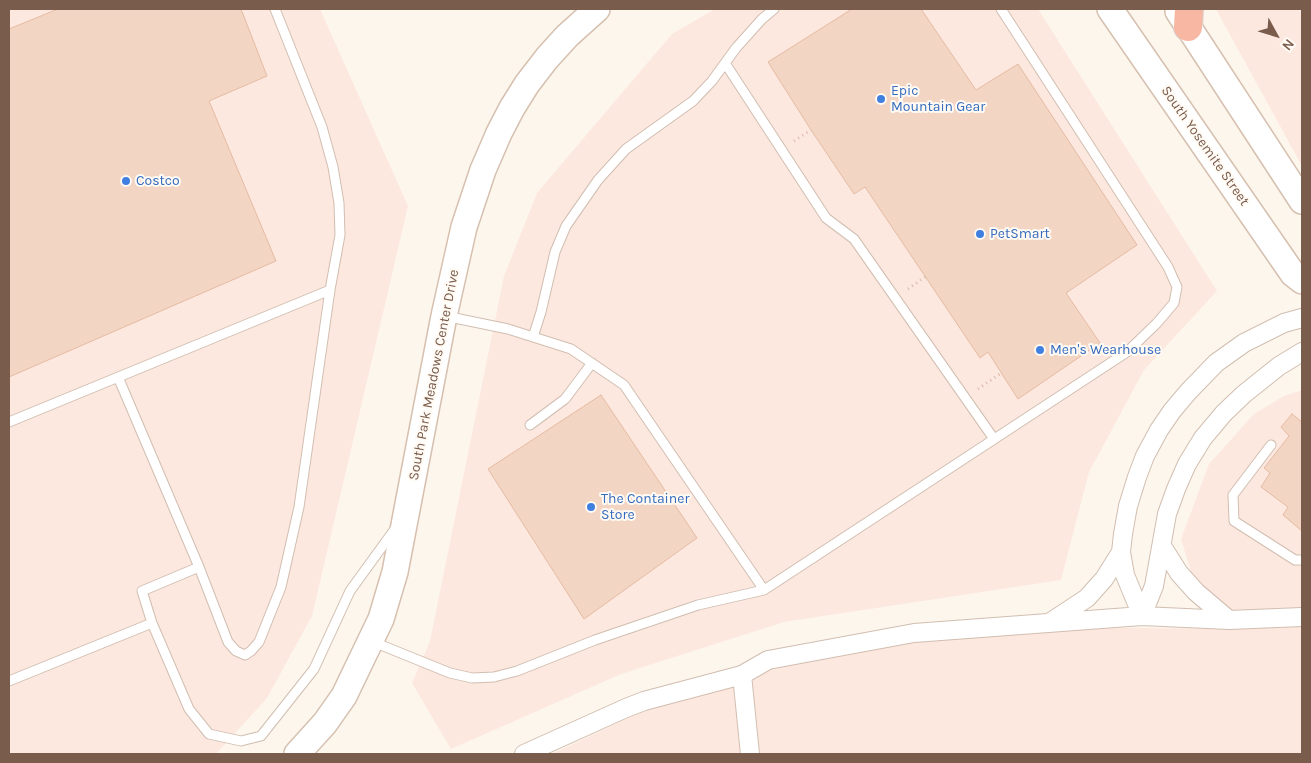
<!DOCTYPE html>
<html>
<head>
<meta charset="utf-8">
<style>
  body { margin:0 }
  #map { position:relative; width:1311px; height:763px; overflow:hidden; background:#fdf6ec; font-family:Karla,sans-serif }
  canvas { display:block }
  .frame { position:absolute; inset:0; border:10px solid #7a5c4d; pointer-events:none }
  .north { position:absolute; left:1251px; top:10px; width:50px; height:50px; -webkit-text-stroke:4px #fffaf3; paint-order:stroke; rotate:129deg; font-size:14px; font-weight:700; line-height:20px; text-align:center; color:#7a5c4d }
  .north::after { content:''; display:block; margin:auto; width:18px; height:22px; background:#7a5c4d; clip-path:polygon(50% 0,100% 100%,50% 72%,0 100%) }
</style>
</head>
<body>
<div id="map">
<canvas width="1311" height="763"></canvas>
<div class="frame"></div>
<div class="north">N</div>
</div>
<script>
const ctx = document.querySelector('canvas').getContext('2d');
ctx.lineJoin = 'round';
function fill(path, color) { ctx.fillStyle = color; ctx.fill(path, 'evenodd'); }
const poly = rows => new Path2D(rows.map(r => 'M' + r).join(''));
function stroke(path, color, width, dash) { ctx.strokeStyle = color; ctx.lineWidth = width; ctx.lineCap = dash ? 'butt' : 'round'; ctx.setLineDash(dash || []); ctx.stroke(path); }
function write(font, color, halo, rows, align = 'center') {
  ctx.font = font + ' Karla,sans-serif'; ctx.lineWidth = 4; ctx.setLineDash([]); ctx.textBaseline = 'middle'; ctx.strokeStyle = halo; ctx.fillStyle = color; for (const [text, x, y, turn = 0] of rows) {
    ctx.save(); ctx.translate(x, y); ctx.rotate((+turn || 0) * Math.PI / 180); ctx.textAlign = isNaN(turn) ? turn : align; if (halo) ctx.strokeText(text, 0, 0); ctx.fillText(text, 0, 0); ctx.restore();
  }
}
const commercial = poly([
  [9,9,320,9,408,206,312,616,267,698,216,754,9,754],
  [715,9,1038,9,1217,291,1144,370,1089,472,1061,580,784,622,621,674,451,749,412,683,430,641,504,276,537,193,672,34],
  [1216,9,1302,9,1302,166,1224,24],
  [1302,390,1302,754,552,754,658,704,800,656,907,639,1052,627,1244,629,1192,575,1181,539,1209,464,1254,414,1284,396]
]);
const building = poly([
  [58,9,241,9,267,76,209,101,276,261,9,377,9,29,58,9],
  [852,9,921,9,976,90,1018,64,1137,245,1066,293,1100,343,1018,399,988,352,980,358,865,187,854,194,811,130,768,62,852,9],
  [601,395,697,538,584,619,488,469,601,395],
  [1292,414,1302,422,1302,531,1283,515,1288,507,1261,487,1270,473,1264,468,1289,436,1281,427,1292,414]
]);
const path = poly([
  [794,141,811,130],
  [908,289,925,277],
  [978,389,1001,373]
]);
const service = poly([
  [725,63,826,218,854,239,994,439],
  [330,290,299,507,281,587,259,642,251,651,245,655,236,651,228,642,199,567,142,591,152,623,189,709,209,734,241,741,261,736,314,669,350,591,395,529],
  [445,316,508,329,571,349,624,385,764,590],
  [533,337,541,312,555,252,566,226,598,180,626,149,693,101,712,81,736,48,762,19,774,9],
  [118,377,199,567],
  [9,422,330,290,340,235,339,203,333,167,322,127,275,9],
  [530,425,565,399,592,363],
  [1271,445,1233,495,1234,521,1295,560,1302,560],
  [371,641,450,673,472,678,494,677,517,671,595,640,698,605,764,590,1127,352,1157,323,1174,303,1177,287,1168,267,1001,9],
  [9,681,152,623]
]);
const minor = poly([
  [1162,546,1179,573,1196,592,1229,620],
  [1142,616,1125,575,1121,552,1123,534,1128,506,1137,477,1145,456,1159,430,1172,411,1188,392,1216,363,1244,343,1284,323,1302,318],
  [1142,616,1154,586,1167,514,1176,489,1187,464,1203,438,1224,413,1244,394,1279,366,1302,352],
  [1052,621,1087,598,1104,579,1121,552],
  [742,675,750,754],
  [524,754,626,708,644,701,742,675,768,660,914,633,1142,616,1229,620,1302,617]
]);
const secondary = poly([
  [1110,9,1293,274,1302,281],
  [1178,11,1302,201],
  [297,754,325,723,344,696,381,619,395,572,444,316,464,227,483,170,499,133,512,108,527,84,547,58,567,36,597,9]
]);
const motorway = poly([
  [1188,27,1189,9]
]);
const markers = [
  [881,99,5,"#3f7fe0"],
  [126,181,5,"#3f7fe0"],
  [980,234,5,"#3f7fe0"],
  [1040,350,5,"#3f7fe0"],
  [591,507,5,"#3f7fe0"]
];
const shopNames = [
  ["Epic",891,91],
  ["Mountain Gear",891,107],
  ["Costco",136,181],
  ["PetSmart",990,234],
  ["Men's Wearhouse",1050,350],
  ["The Container",601,499],
  ["Store",601,515]
];
const streetNames = [
  ["South Yosemite Street",1205,146,55],
  ["South Park Meadows Center Drive",434,375,-79]
];
fill(commercial, '#fde8e0');
fill(building, '#f3d5c3');
stroke(building, '#e6bba3', 1);
stroke(service, '#d1beb0', 11);
stroke(minor, '#d1beb0', 20);
stroke(secondary, '#d6c0b0', 28);
stroke(motorway, '#dad1cd', 30);
stroke(path, '#d9b8a5', 3, [1, 4]);
stroke(service, '#fff', 9);
stroke(minor, '#fff', 18);
stroke(secondary, '#fff', 25);
stroke(motorway, '#f7b7a3', 28);
for (const [x, y, r, color] of markers) { const dot = new Path2D(); dot.arc(x, y, r, 0, 2 * Math.PI); ctx.fillStyle = color; ctx.fill(dot); stroke(dot, '#fffaf3', 2); }
write('14px', '#366cbe', '#fffaf3', shopNames, 'left');
write('14px', '#7a5c4d', '#fffaf3', streetNames);
</script>
</body>
</html>
